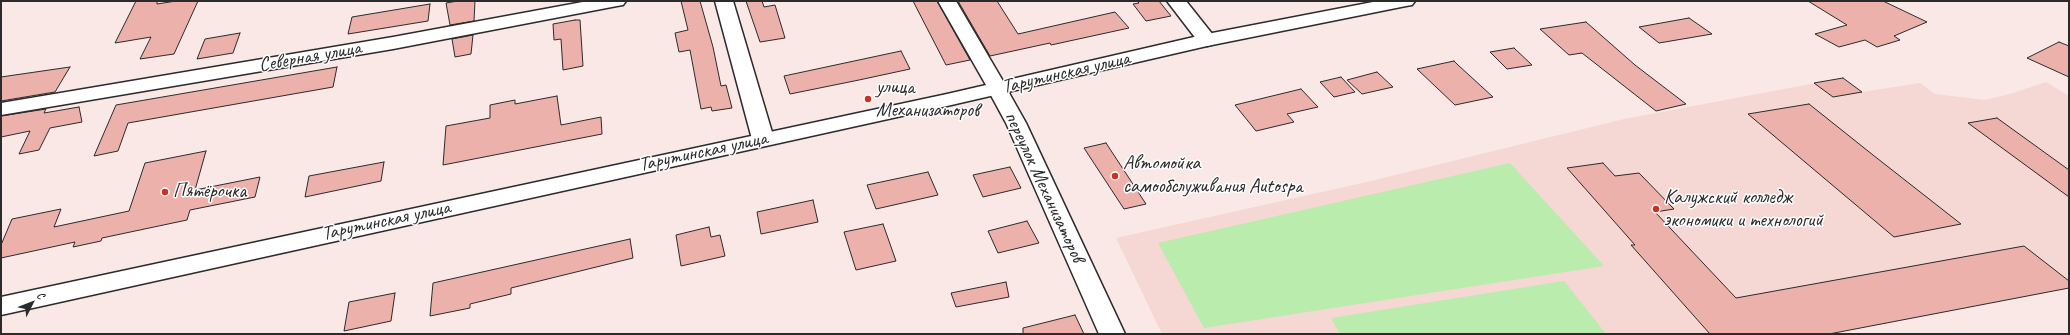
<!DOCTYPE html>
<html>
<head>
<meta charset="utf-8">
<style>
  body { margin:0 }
  #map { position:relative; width:2070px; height:335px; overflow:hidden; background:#f9e8e6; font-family:Caveat,sans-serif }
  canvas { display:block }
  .frame { position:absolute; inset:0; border:2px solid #2b2b2b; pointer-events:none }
  .north { position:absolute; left:12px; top:283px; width:40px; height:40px; -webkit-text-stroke:3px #fff; paint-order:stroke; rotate:48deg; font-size:11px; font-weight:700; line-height:16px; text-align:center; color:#2b2b2b }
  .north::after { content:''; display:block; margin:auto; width:14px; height:18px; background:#2b2b2b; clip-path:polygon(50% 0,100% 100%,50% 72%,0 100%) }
</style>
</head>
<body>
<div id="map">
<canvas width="2070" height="335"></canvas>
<div class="frame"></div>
<div class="north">С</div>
</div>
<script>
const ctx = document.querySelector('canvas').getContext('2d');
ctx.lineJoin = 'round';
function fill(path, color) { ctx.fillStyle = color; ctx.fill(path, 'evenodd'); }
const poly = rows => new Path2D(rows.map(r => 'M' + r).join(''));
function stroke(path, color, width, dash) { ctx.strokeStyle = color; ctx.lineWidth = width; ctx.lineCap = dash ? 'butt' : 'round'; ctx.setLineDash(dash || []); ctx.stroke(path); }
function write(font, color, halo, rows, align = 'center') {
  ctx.font = font + ' Caveat,sans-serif'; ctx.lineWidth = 3; ctx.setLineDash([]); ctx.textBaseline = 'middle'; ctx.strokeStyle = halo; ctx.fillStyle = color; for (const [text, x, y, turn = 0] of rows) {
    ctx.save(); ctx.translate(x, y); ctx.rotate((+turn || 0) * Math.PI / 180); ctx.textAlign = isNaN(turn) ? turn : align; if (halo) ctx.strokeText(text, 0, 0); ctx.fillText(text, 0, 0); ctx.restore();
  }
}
const built = poly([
  [1843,78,1862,92,1920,83,1935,94,1985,100,2010,94,2046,82,2069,96,2069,288,1830,334,1162,334,1116,238,1371,181,1624,119]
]);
const green = poly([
  [1510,163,1604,266,1204,328,1158,243],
  [1564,281,1606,334,1340,334,1331,318]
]);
const building = poly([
  [136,1,157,1,157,4,176,1,198,1,174,54,140,59,151,37,115,43,136,1],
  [458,1,475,1,474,21,450,25,446,3,458,1],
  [681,1,700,1,713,47,721,86,726,85,732,108,712,111,711,107,701,109,690,50,679,52,675,33,688,30,681,1],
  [746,1,762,1,764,7,775,5,785,38,760,42,746,1],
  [913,1,937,1,970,60,946,65,913,1],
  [958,1,997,1,1018,34,1115,12,1129,28,1051,45,1050,43,990,56,958,1],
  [1137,1,1159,1,1171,16,1146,21,1133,4,1139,3,1137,1],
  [1808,1,1883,1,1927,22,1894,36,1900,40,1877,47,1865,40,1839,47,1815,34,1847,25,1808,1],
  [430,4,428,21,348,34,352,17,430,4],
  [1689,18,1712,34,1659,43,1639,27,1689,18],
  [575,20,580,20,583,66,563,70,561,39,554,40,553,24,575,20],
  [1586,22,1635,65,1686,104,1656,111,1582,53,1569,55,1540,29,1586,22],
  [240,33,233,53,197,59,205,39,240,33],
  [473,35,471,54,455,57,452,39,473,35],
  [2059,42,2069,46,2069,77,2027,58,2059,42],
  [1514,48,1532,65,1507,69,1490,52,1514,48],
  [901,51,910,69,859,80,790,94,784,76,901,51],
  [1454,61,1458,65,1493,97,1455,105,1417,69,1454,61],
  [70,67,55,92,1,101,1,77,70,67],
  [337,67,333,87,128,123,118,151,94,156,116,105,337,67],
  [1377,72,1393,87,1362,94,1347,80,1377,72],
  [1341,77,1355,92,1334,97,1320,82,1341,77],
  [1843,78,1862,92,1833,97,1814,83,1843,78],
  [1301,89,1318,107,1287,114,1294,122,1256,131,1235,105,1301,89],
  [557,96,561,125,601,117,602,134,443,165,446,126,490,118,490,105,515,100,515,104,557,96],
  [1809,104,1873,155,1961,224,1894,237,1748,114,1809,104],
  [79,107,82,122,50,128,39,150,19,154,30,131,1,137,1,116,46,109,44,113,79,107],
  [1997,118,2069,170,2069,197,1968,123,1997,118],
  [1106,143,1146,204,1124,209,1084,148,1106,143],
  [206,151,195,190,260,177,255,197,190,210,187,220,102,238,101,241,73,247,75,242,1,258,1,245,12,219,61,209,54,227,129,211,145,163,206,151],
  [384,162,381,181,305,197,309,176,384,162],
  [1603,163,1615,176,1639,173,1674,209,1655,212,1736,298,2024,246,2069,281,2069,288,1829,334,1710,334,1631,245,1635,245,1567,168,1603,163],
  [1010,167,1021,188,983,197,973,175,1010,167],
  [928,172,938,195,876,209,867,185,928,172],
  [813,200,818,222,761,234,757,212,813,200],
  [1027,221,1039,243,998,253,988,231,1027,221],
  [883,224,896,261,856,270,844,232,883,224],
  [709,227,711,237,720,235,725,256,681,266,676,235,709,227],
  [630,239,633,258,511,288,511,294,470,304,470,308,430,316,433,283,630,239],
  [1006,282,1009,297,956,307,951,293,1006,282],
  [395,293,391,321,344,331,349,302,395,293],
  [1075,315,1084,334,1023,334,1023,328,1075,315]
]);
const street = poly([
  [588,1,626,1,623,5,617,6,393,49,1,115,1,103,393,37,588,1],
  [938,1,956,1,1007,88,1004,92,997,94,990,92,938,1],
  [1167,1,1186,1,1217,40,1214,44,1207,46,1200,44,1167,1]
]);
const secondary = poly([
  [715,1,733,1,774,139,771,144,763,146,755,144,752,139,715,1],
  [997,82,1004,84,1026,123,1125,334,1099,334,1006,123,987,88,990,84,997,82]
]);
const primary = poly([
  [1378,1,1415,1,1412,5,1406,6,1207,46,947,106,1,315,1,297,947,94,1207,34,1378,1]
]);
const markers = [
  [868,99,4,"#c8321e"],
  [1115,176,4,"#c8321e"],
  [165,192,4,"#c8321e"],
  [1656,209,4,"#c8321e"]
];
const streetNames = [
  ["Северная улица",310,57,-10],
  ["Тарутинская улица",1066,73,-13],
  ["Тарутинская улица",703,152,-12],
  ["переулок Механизаторов",1044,187,65],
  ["Тарутинская улица",386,221,-12]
];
const poiNames = [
  ["улица",876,88],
  ["Механизаторов",876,111],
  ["Автомойка",1123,164],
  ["самообслуживания Autospa",1123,187],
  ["Пятёрочка",173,192],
  ["Калужский колледж",1664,198],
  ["экономики и технологий",1664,221]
];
fill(built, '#f5d8d4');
fill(green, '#b9ecad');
fill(building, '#ecb1ab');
stroke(building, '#2b2b2b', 1);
stroke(street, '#2b2b2b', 3);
stroke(secondary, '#2b2b2b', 3);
stroke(primary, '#2b2b2b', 3);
fill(street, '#fff');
fill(secondary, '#fff');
fill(primary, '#fff');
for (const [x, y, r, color] of markers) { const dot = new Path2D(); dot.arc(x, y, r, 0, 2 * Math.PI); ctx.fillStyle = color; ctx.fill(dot); stroke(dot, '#fff', 1.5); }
write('20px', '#2b2b2b', '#fff', streetNames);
write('20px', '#2b2b2b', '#fff', poiNames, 'left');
</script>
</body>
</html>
